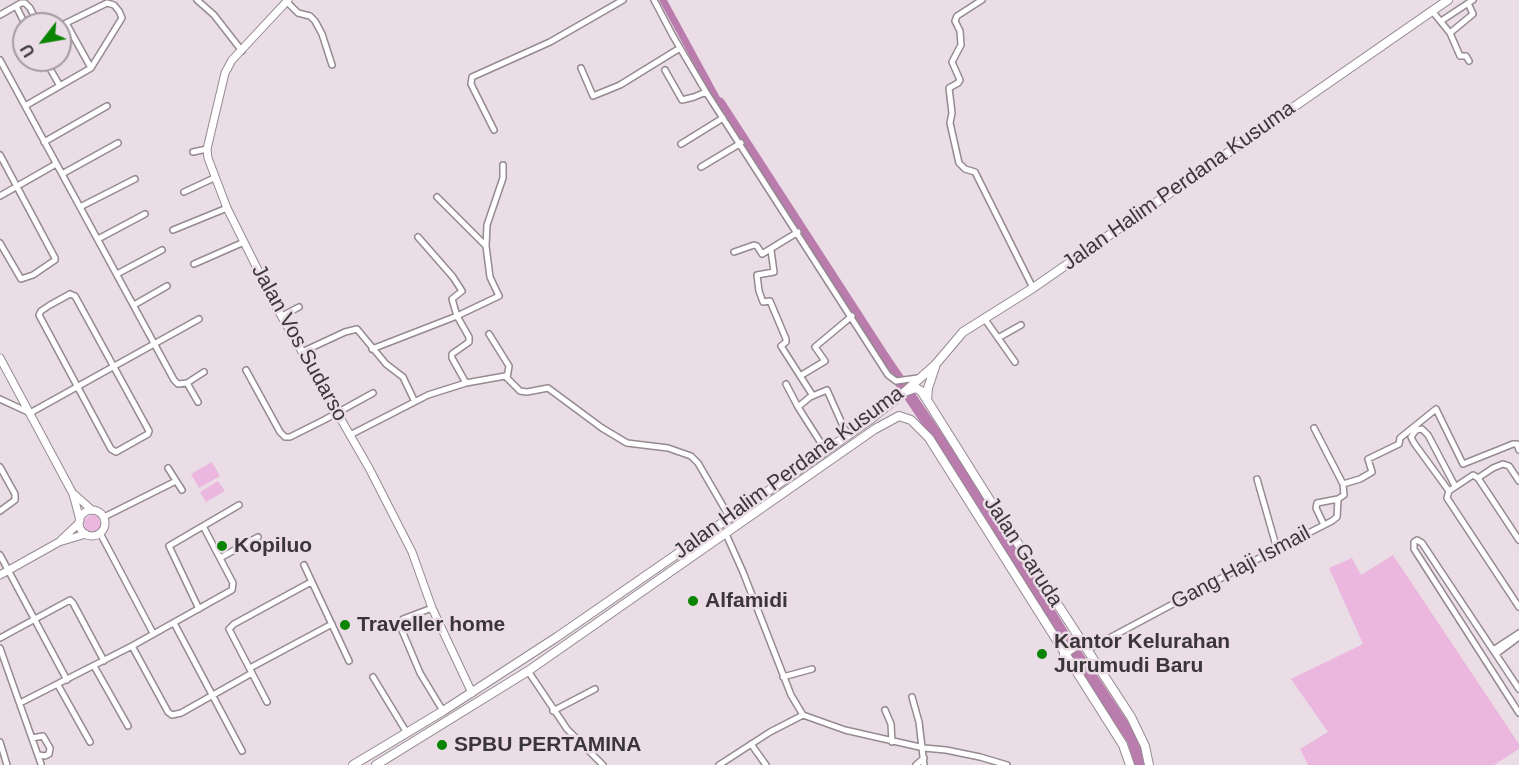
<!DOCTYPE html>
<html>
<head>
<meta charset="utf-8">
<style>
  body { margin:0 }
  #map { position:relative; width:1519px; height:765px; overflow:hidden; background:#eadde6; font-family:Helvetica,sans-serif }
  canvas { display:block }
  .north { position:absolute; left:12px; top:12px; width:60px; height:60px; box-sizing:border-box; background:#eadde6; border:2px solid #a49aa1; border-radius:50%; rotate:239deg; font-size:16px; font-weight:700; line-height:24px; text-align:center; color:#3b3639 }
  .north::after { content:''; display:block; margin:auto; width:21px; height:27px; background:#098503; clip-path:polygon(50% 0,100% 100%,50% 72%,0 100%) }
</style>
</head>
<body>
<div id="map">
<canvas width="1519" height="765"></canvas>
<div class="north">U</div>
</div>
<script>
const ctx = document.querySelector('canvas').getContext('2d');
ctx.lineJoin = 'round';
function fill(path, color) { ctx.fillStyle = color; ctx.fill(path, 'evenodd'); }
const poly = rows => new Path2D(rows.map(r => 'M' + r).join(''));
function stroke(path, color, width, dash) { ctx.strokeStyle = color; ctx.lineWidth = width; ctx.lineCap = dash ? 'butt' : 'round'; ctx.setLineDash(dash || []); ctx.stroke(path); }
function write(font, color, halo, rows, align = 'center') {
  ctx.font = font + ' Helvetica,sans-serif'; ctx.lineWidth = 5; ctx.setLineDash([]); ctx.textBaseline = 'middle'; ctx.strokeStyle = halo; ctx.fillStyle = color; for (const [text, x, y, turn = 0] of rows) {
    ctx.save(); ctx.translate(x, y); ctx.rotate((+turn || 0) * Math.PI / 180); ctx.textAlign = isNaN(turn) ? turn : align; if (halo) ctx.strokeText(text, 0, 0); ctx.fillText(text, 0, 0); ctx.restore();
  }
}
const green = poly([
  [212,462,220,476,199,488,191,474],
  [218,481,225,491,206,502,200,492],
  [96,512,102,525,99,531,91,533,86,530,83,520],
  [1393,555,1519,744,1519,749,1494,765,1308,765,1300,749,1328,732,1291,679,1363,644,1329,568,1352,558,1361,575]
]);
const canal = poly([
  [663,0,719,103]
]);
const river = poly([
  [719,103,882,355,970,485,1060,630,1133,740,1141,765]
]);
const minor = poly([
  [197,0,214,15,242,51],
  [654,0,673,36,706,92,888,375,896,381,918,378],
  [982,0,957,16,955,21,960,31,961,45,952,62,960,80,958,83,949,88,952,113,950,123,959,163,965,169,975,172,1033,288],
  [287,2,298,13,310,16,315,21,322,34,332,65],
  [16,6,25,24],
  [1433,12,1450,33,1460,56,1466,56,1469,61],
  [0,15,21,3,25,3,30,8,38,24],
  [1441,21,1473,0],
  [66,23,91,68],
  [1450,33,1473,14,1468,3],
  [0,60,174,380,178,384,187,383,204,372],
  [45,60,60,86],
  [581,68,593,96,620,85,680,48],
  [665,70,682,100,694,97,706,92],
  [25,106,91,68,122,18,119,11,114,5,107,3,60,26],
  [494,130,471,84,472,77,550,42,623,0],
  [44,142,107,106],
  [681,144,723,118],
  [193,152,207,149],
  [0,155,55,258,55,260,33,275,21,279,0,243],
  [701,167,741,143],
  [62,174,118,143],
  [184,192,214,178],
  [0,196,56,164],
  [437,197,486,246],
  [80,207,135,179],
  [173,230,227,208],
  [418,237,453,277,462,291,452,299,457,316,499,296,490,277,486,246,487,225,503,178,503,165],
  [98,239,145,214],
  [771,250,774,272,757,275,759,291,763,302,770,301,786,339,786,342,781,346,813,396],
  [734,252,754,245,757,246,762,254,798,232],
  [194,264,244,242],
  [117,274,162,250],
  [70,294,75,296,149,431,148,434,116,452,111,449,39,315,41,311,50,305,70,294],
  [134,305,167,286],
  [282,316,299,307],
  [984,318,1015,362],
  [489,334,509,366,507,378],
  [998,338,1021,325],
  [372,349,457,316,469,337,469,342,452,354,452,358,466,383],
  [302,352,345,332,357,329,386,364,403,377,414,400],
  [246,370,280,432,285,437,290,437,324,420,373,393],
  [800,376,825,361,815,347,852,316],
  [187,383,198,402],
  [786,384,798,407,826,451],
  [0,399,30,413,199,319],
  [798,407,810,397,827,390,844,428,849,435],
  [1314,428,1343,484,1344,495,1338,499,1317,503,1316,508,1324,525],
  [350,435,428,395,466,383,505,376,520,391,527,392,548,388,602,428,627,443,668,448,691,456,698,463,730,518],
  [0,467,15,494,15,500,0,511],
  [168,468,182,490],
  [1478,478,1519,540],
  [1257,479,1277,549],
  [1519,481,1509,466,1503,464,1493,468,1478,478,1473,475,1449,491,1447,498,1519,607],
  [1343,484,1360,479,1372,472,1368,459,1399,444,1400,438,1436,409,1463,464,1513,444,1517,444,1519,450],
  [1449,491,1414,443,1411,437,1416,430,1422,429,1428,435,1455,486],
  [104,517,176,481],
  [100,533,153,633],
  [726,534,743,572,791,695,803,715,845,730,924,748,946,750,980,757,1007,765],
  [0,555,67,680],
  [220,558,258,537],
  [304,565,349,661],
  [432,608,403,619,401,628,420,673,443,711],
  [199,609,169,546,239,505],
  [174,623,242,751],
  [0,638,70,600,73,603,104,661],
  [132,646,168,712,172,715,181,713,252,673],
  [0,648,41,764],
  [1087,650,1242,567,1332,521,1337,517,1338,499],
  [1493,650,1519,633],
  [1496,654,1519,637],
  [94,666,128,726],
  [250,668,332,624],
  [528,671,567,729,603,765],
  [373,677,407,733],
  [783,677,812,669],
  [58,685,90,742],
  [1519,689,1422,543,1417,540,1414,542,1414,549,1519,713],
  [912,697,919,722,924,765],
  [267,702,229,629,234,624,311,582],
  [20,703,132,646,232,590,233,583,203,526],
  [885,710,891,724,892,742],
  [553,711,595,689],
  [32,738,43,736,50,748,49,754,45,756,39,755],
  [0,742,7,765],
  [751,744,766,765],
  [719,765,770,732,803,715],
  [916,765,924,758]
]);
const tertiary = poly([
  [288,0,232,60,225,73,207,149,208,158,227,208,279,312,369,468,412,552,432,608,472,693],
  [0,358,73,494,80,520],
  [75,495,92,510],
  '79 523a13 13 0 1 1 26 0a13 13 0 1 1-26 0Z',
  [61,540,79,523],
  [0,575,59,542,86,534]
]);
const secondary = poly([
  [907,391,916,388,921,391,927,400,991,502,1131,717,1145,746,1149,765],
  [927,400,928,388,935,367],
  [1064,654,1082,642],
  [353,765,443,711,557,637,810,462,868,421,901,395,935,365,963,332,1033,288,1448,0],
  [376,765,528,671,875,429,899,416,911,420,929,438,1123,745,1130,765]
]);
const markers = [
  [222,546,6,"#098503"],
  [693,601,6,"#098503"],
  [345,625,6,"#098503"],
  [1042,654,6,"#098503"],
  [442,745,6,"#098503"]
];
const streetNames = [
  ["Jalan Halim Perdana Kusuma",1179,186,-35],
  ["Jalan Vos Sudarso",299,343,61],
  ["Jalan Halim Perdana Kusuma",789,473,-36],
  ["Jalan Garuda",1023,552,57],
  ["Gang Haji Ismail",1241,568,-28]
];
const poiNames = [
  ["Kopiluo",234,546],
  ["Alfamidi",705,601],
  ["Traveller home",357,625],
  ["Kantor Kelurahan",1054,642],
  ["Jurumudi Baru",1054,666],
  ["SPBU PERTAMINA",454,745]
];
fill(green, '#ebb7df');
stroke(canal, '#b97cac', 7);
stroke(river, '#b97cac', 12);
stroke(minor, '#958992', 8);
stroke(tertiary, '#958992', 9);
stroke(secondary, '#958992', 10);
stroke(minor, '#fff', 5);
stroke(tertiary, '#fff', 7);
stroke(secondary, '#fff', 8);
for (const [x, y, r, color] of markers) { const dot = new Path2D(); dot.arc(x, y, r, 0, 2 * Math.PI); ctx.fillStyle = color; ctx.fill(dot); stroke(dot, '#eadde6', 2); }
write('21px', '#3b3639', '#eadde6', streetNames);
write('bold 21px', '#3b3639', '#eadde6', poiNames, 'left');
</script>
</body>
</html>
